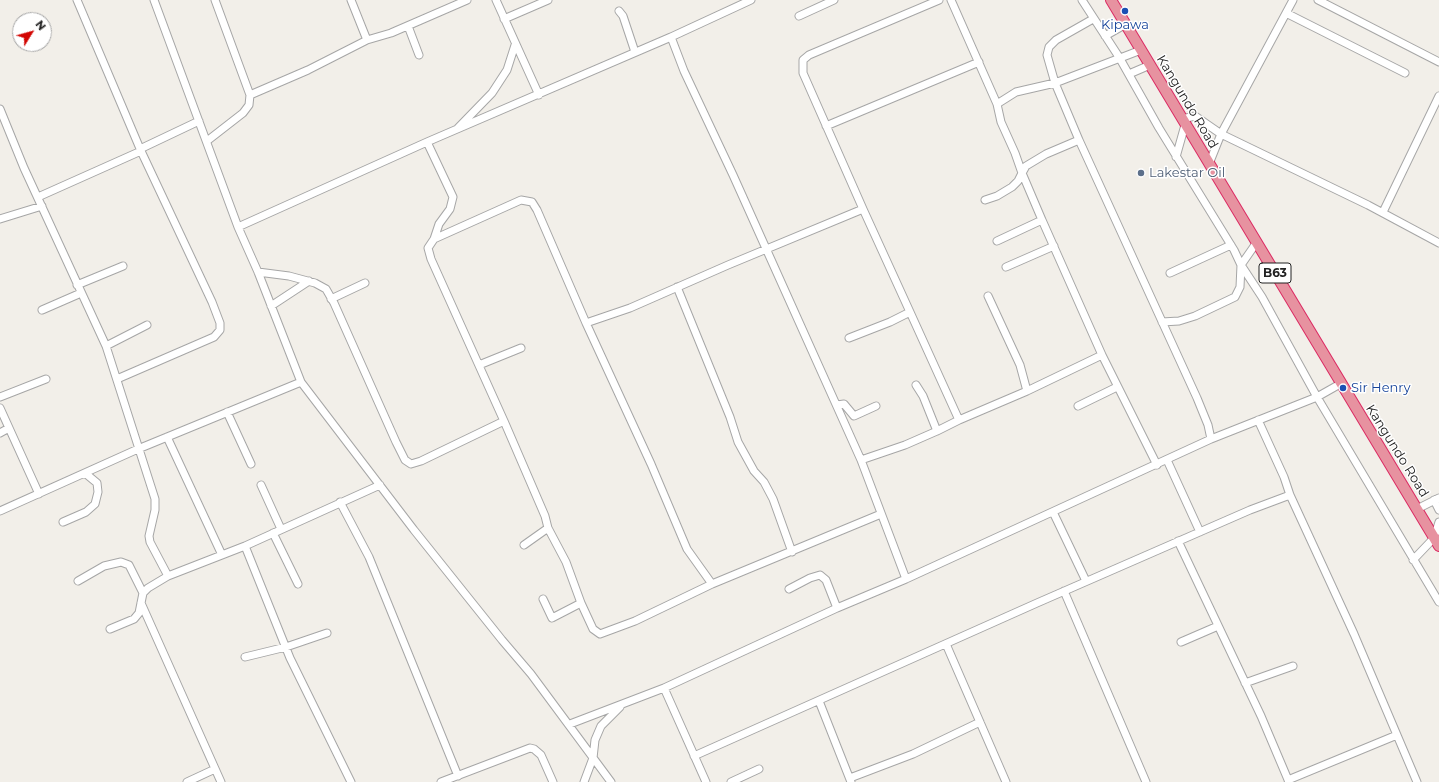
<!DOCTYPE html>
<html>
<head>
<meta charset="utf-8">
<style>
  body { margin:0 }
  #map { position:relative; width:1439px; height:782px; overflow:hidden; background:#f2efe9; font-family:Montserrat,sans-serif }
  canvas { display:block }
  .north { position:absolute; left:12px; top:12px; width:40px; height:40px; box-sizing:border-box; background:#fff; border:1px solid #a7a7a7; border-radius:50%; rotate:53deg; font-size:11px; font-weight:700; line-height:16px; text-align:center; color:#222 }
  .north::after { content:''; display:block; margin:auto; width:14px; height:18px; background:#d20602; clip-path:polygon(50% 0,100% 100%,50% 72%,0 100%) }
</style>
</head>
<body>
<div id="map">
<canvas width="1439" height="782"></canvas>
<div class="north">N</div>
</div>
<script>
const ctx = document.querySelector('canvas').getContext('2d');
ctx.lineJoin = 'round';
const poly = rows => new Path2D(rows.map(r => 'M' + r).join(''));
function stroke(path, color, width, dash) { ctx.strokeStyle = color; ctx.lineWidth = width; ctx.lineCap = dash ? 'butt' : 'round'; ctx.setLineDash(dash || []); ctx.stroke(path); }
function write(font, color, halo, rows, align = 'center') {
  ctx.font = font + ' Montserrat,sans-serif'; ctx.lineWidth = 3; ctx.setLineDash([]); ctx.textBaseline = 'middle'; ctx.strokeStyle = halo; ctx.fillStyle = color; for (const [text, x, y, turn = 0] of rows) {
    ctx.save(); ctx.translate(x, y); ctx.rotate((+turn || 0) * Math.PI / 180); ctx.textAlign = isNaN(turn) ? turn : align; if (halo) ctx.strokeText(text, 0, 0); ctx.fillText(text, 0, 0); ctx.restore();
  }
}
const minor = poly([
  [77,0,141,151,212,302,220,323,220,330,214,337,117,379],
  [154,0,238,227,258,272,301,382,414,530,502,640,531,674,611,782],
  [351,0,367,40],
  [496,0,539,95],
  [951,0,997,104,1001,122,1015,153,1022,173,1018,181,1012,187,997,196,985,200],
  [1082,0,1119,57,1159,128,1234,250,1241,265,1240,287,1235,297,1195,316,1179,321,1162,322],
  [1318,0,1439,62],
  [619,11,623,16,635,52],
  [1286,13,1405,73],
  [799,16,834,0],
  [504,19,548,0],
  [408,26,419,55],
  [1105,36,1126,24],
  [671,37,751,0],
  [1129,74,1150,65],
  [250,95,308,70,367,40,391,33,467,0],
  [997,104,1016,92,1055,83,1047,55,1049,47,1056,40,1093,19],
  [0,109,24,168,106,346,155,499,155,510,149,536,150,542,168,576],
  [1182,119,1195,116,1221,134,1368,205,1439,243],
  [826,126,979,62],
  [458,128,492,93,507,70,515,45],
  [1079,140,1055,83,1141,50],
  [207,141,243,113,249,105,250,95,215,0],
  [427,142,453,197,450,209,439,224,434,239],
  [140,149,199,121],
  [1176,157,1185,125],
  [1209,164,1221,134,1293,0],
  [38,197,141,151],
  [863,209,803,73,803,60,809,55,939,0],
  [1383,212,1439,96],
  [0,219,42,206],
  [1042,220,1102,355],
  [238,227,427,142,671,37,684,71,733,175,861,460,906,579],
  [997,241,1042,220,1022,173,1026,166,1046,154,1079,140,1197,398,1208,425,1211,439],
  [1257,242,1241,265,1262,297,1317,397,1439,602],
  [1006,267,1054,246],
  [258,272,289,276,315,283,326,289,334,303,396,442,405,460,411,464,421,461,504,421,431,259,428,248,434,239,521,200,532,202,537,210,586,323,630,308,728,265,863,209,910,312],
  [1170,273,1231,245],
  [77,285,123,266],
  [677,287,730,417,738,442,754,471,764,482,773,499,792,552],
  [988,296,1020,365,1027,391],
  [331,299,365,283],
  [271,306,309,281],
  [42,310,81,293],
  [586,323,651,464,687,549,712,584,881,514],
  [849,338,890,322,910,312,959,420],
  [106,346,147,325],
  [479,365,521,348],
  [916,385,923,396,937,431],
  [0,397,46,379],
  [837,405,844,404,854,416,876,406],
  [1078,406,1117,387],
  [0,408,39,494],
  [227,412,251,464],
  [1258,420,1284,477,1290,495,1354,634,1417,782],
  [504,421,545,516,548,528,524,545],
  [0,433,9,428],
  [167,437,222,555],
  [861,460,905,445,937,431,959,420,1027,391,1102,355,1157,465],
  [1167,460,1200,532],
  [261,485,281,529],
  [1434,500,1439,510],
  [340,502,369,557,458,776],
  [1417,509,1439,498],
  [0,511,138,449,301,382],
  [1053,512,1086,581],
  [63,522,86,512,95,504,98,492,97,483,85,473],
  [273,533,298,584],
  [1178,541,1261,716,1289,782],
  [245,546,290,658,351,782],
  [1413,560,1434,538,1439,522],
  [78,581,104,566,121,562,129,565,143,593],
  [789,589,810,578,820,575,826,580,837,608],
  [1064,591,1146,782],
  [543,599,552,618,581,603,566,562,548,528],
  [141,603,221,782],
  [581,603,593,629,600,634,635,621,712,584],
  [110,629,134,619,139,613,143,593,148,588,168,576,245,546,380,485],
  [1181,642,1218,626],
  [946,644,1006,782],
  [245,657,286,647,327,633],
  [1245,683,1293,666],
  [664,688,706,782],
  [819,701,851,782],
  [570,724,664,688,837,608,906,579,1211,439,1317,397,1340,384],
  [694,756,1037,603,1250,510,1290,495],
  [850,778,913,754,980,722],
  [1288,780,1397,735],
  [187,782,215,769],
  [441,782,530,748,534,749,541,755,553,782],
  [584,782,593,758,595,740,601,726,620,707],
  [731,782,759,769]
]);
const highway = poly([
  [1111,0,1439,546]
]);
const markers = [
  [1125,11,4,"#1a4fb4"],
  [1141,173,4,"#5c6f8a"],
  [1343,388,4,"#1a4fb4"]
];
const shields = [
  [1275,273,32]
];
const shieldNames = [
  ["B63",1275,273]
];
const transitNames = [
  ["Kipawa",1125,25],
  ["Sir Henry",1351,388,"left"]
];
const streetNames = [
  ["Kangundo Road",1187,102,59],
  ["Kangundo Road",1397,451,58]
];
const serviceNames = [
  ["Lakestar Oil",1149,173]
];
stroke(minor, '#a6a6a6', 9);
stroke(highway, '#db2b63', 12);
stroke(minor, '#fff', 7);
stroke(highway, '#e792a0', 10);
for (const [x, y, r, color] of markers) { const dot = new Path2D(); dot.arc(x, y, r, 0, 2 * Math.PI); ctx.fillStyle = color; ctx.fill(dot); stroke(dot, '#fff', 1.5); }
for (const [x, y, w] of shields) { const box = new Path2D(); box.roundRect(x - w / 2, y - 10, w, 20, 3); ctx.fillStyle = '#fff'; ctx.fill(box); stroke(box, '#222', 1); }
write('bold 12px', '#222', null, shieldNames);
write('13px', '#164399', '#fff', transitNames);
write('13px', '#222', '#fff', streetNames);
write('13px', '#4e5e75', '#fff', serviceNames, 'left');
</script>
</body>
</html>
